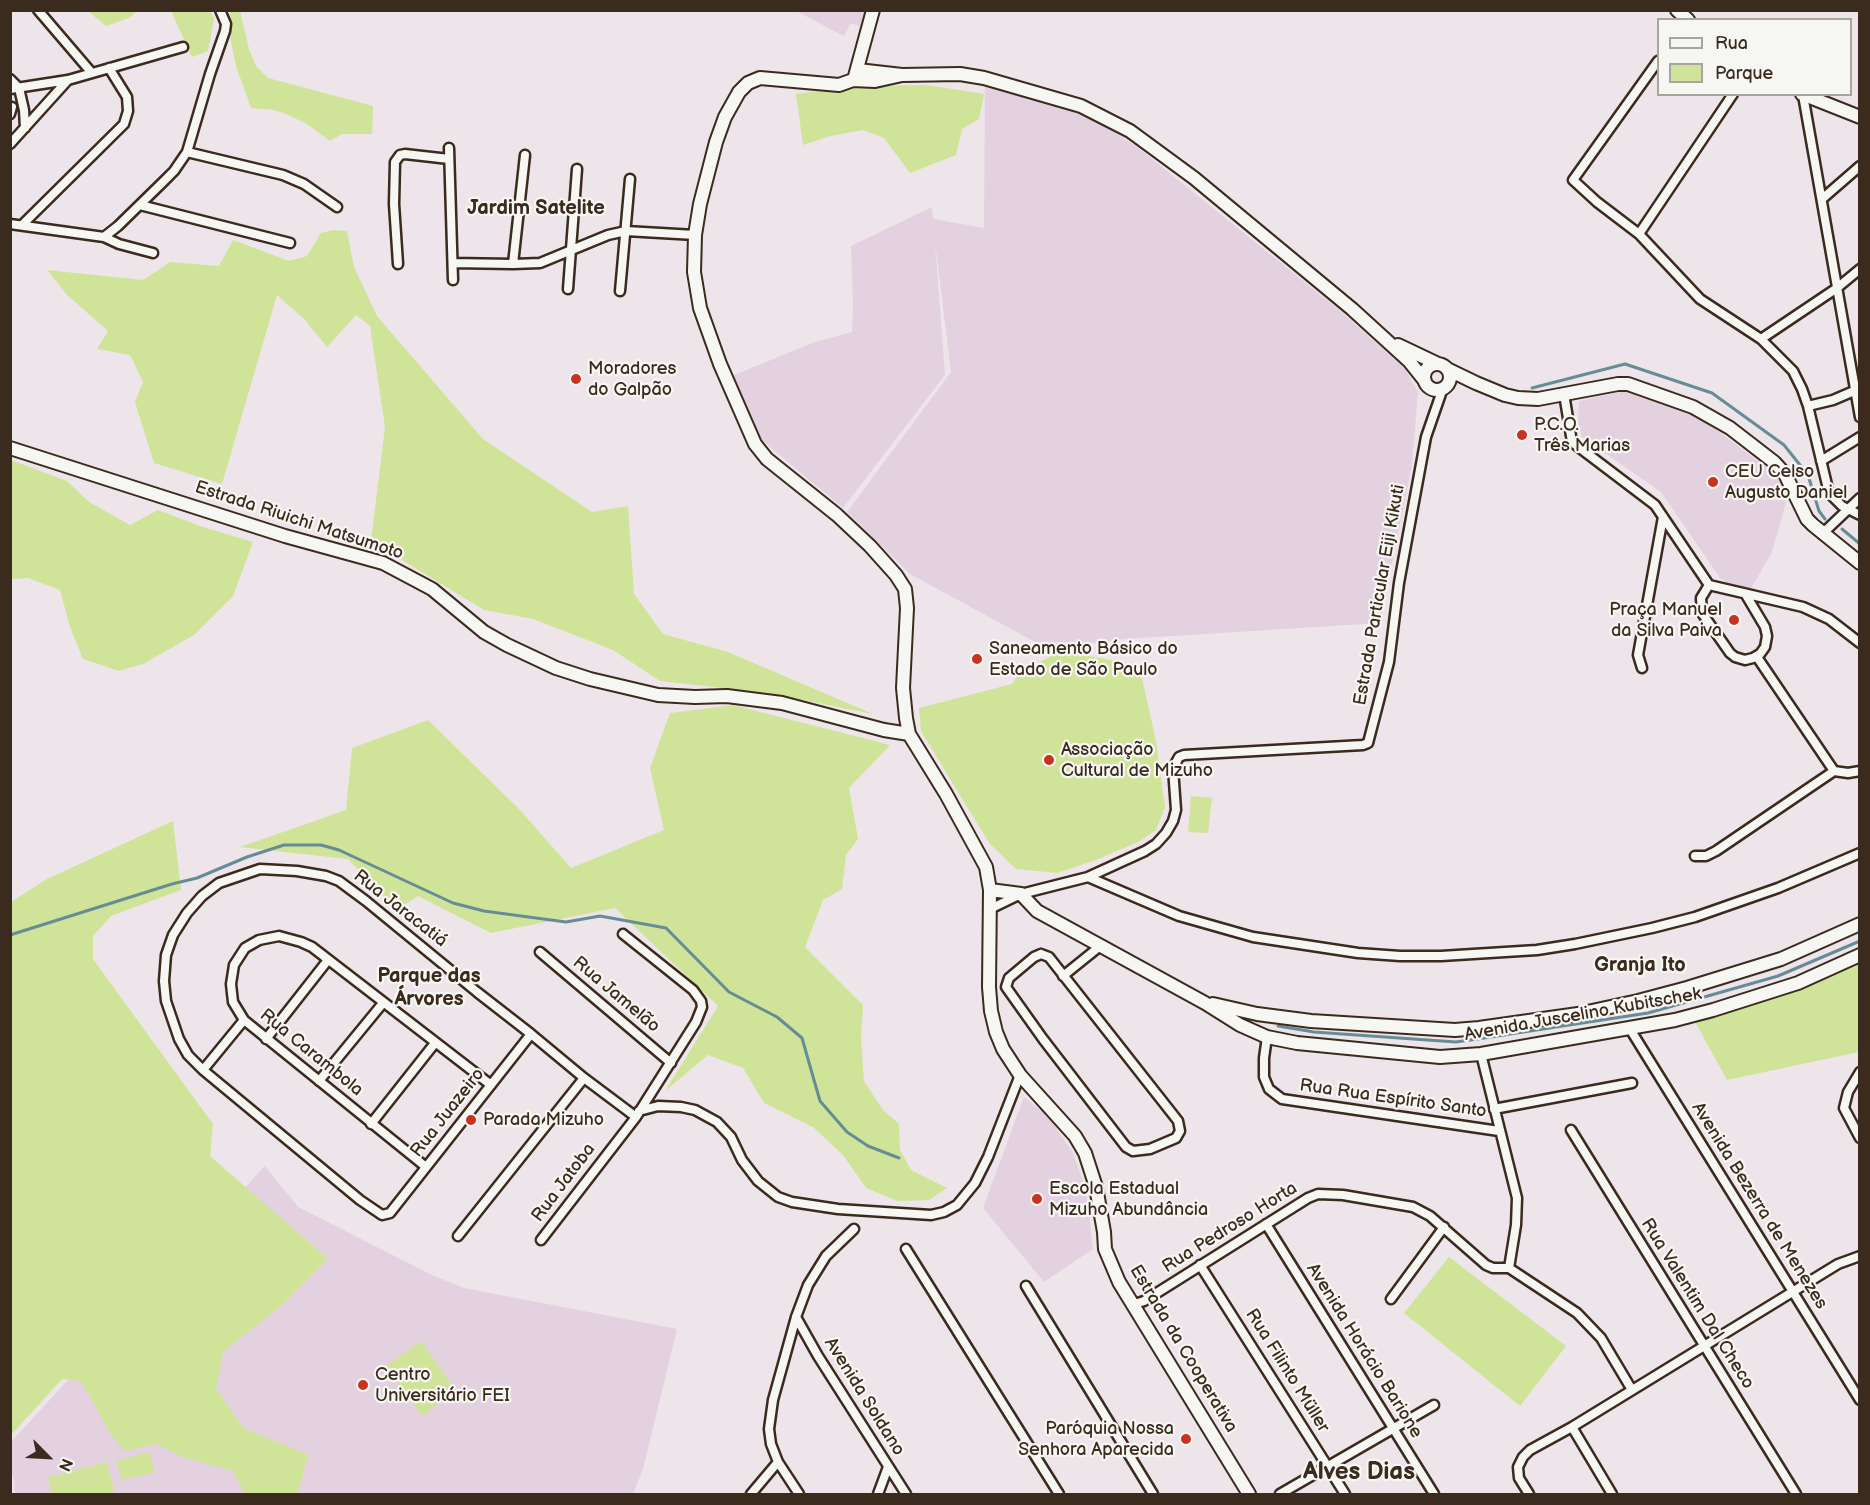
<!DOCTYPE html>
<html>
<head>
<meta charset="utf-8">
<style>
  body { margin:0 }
  #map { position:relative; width:1870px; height:1505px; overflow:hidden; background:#ede5ea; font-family:"Balsamiq Sans",sans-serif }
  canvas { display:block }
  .frame { position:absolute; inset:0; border:12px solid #3b2a1e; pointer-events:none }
  .legend { position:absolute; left:1657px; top:18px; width:195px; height:78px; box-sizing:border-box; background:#f6f6f2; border:2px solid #aba49d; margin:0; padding:8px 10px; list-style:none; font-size:18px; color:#3b2a1e }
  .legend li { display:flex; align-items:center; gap:12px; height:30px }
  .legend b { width:30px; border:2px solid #aba49d }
  .north { position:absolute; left:18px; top:1427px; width:60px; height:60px; -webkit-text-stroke:4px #f6f6f2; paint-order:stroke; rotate:114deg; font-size:16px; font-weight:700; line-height:24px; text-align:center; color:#3b2a1e }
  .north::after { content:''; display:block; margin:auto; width:21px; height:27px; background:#3b2a1e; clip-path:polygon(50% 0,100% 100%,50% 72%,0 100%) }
</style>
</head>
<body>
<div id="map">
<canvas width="1870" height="1505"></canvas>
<div class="frame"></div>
<ul class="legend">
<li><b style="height:8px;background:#f6f6f2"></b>Rua</li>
<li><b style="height:16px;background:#d0e499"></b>Parque</li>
</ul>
<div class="north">N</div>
</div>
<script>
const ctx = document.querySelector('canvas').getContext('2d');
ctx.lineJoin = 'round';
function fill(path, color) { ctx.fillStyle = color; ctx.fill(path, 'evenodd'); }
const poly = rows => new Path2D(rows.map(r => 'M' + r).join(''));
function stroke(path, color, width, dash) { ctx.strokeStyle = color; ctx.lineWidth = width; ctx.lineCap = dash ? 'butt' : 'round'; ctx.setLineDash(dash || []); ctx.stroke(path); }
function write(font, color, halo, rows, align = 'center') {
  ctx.font = font + ' "Balsamiq Sans",sans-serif'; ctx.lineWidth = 4.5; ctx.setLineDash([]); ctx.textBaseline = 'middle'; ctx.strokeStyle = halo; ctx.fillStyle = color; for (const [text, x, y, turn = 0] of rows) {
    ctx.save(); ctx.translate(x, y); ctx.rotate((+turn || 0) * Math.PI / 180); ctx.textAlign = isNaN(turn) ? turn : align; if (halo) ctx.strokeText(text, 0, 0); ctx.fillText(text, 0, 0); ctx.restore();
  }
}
const built = poly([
  [796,11,866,11,862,27,851,23,844,36],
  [985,86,1071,111,1106,127,1136,146,1338,309,1405,369,1418,392,1412,465,1380,623,1125,639,1048,649,910,574,847,512,951,372,935,242,945,375,843,508,763,441,751,424,734,375,815,342,852,332,853,306,851,246,932,207,933,219,984,228],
  [1624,391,1700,418,1773,472,1788,495,1772,552,1750,590,1730,584,1720,578,1661,492,1582,437,1578,423,1579,401],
  [1024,1097,1047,1115,1072,1151,1086,1189,1093,1249,1044,1282,983,1208],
  [265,1166,298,1207,432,1275,464,1288,677,1329,643,1469,633,1494,15,1494,14,1481,11,1470,11,1442]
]);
const green = poly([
  [88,11,137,11,129,18,106,26],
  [171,11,210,11,214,18,208,51,192,57],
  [230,11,240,11,249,49,256,66,268,78,373,106,372,134,342,134,330,141,307,124,286,114,273,110,251,108,236,66,231,42],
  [927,85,984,94,979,119,962,129,956,155,910,173,884,138,863,130,831,136,803,145,796,94,859,86],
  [333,230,347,231,354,267,377,316,483,439,592,512,628,506,634,594,663,634,728,652,873,714,767,693,660,681,613,650,533,619,484,610,371,541,385,427,370,326,356,315,327,347,305,320,277,295,222,484,154,463,135,402,143,382,130,355,97,349,108,331,67,295,47,270,143,280,170,262,219,266,233,240,289,261,307,256,321,233],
  [11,460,67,481,89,502,130,525,158,510,200,526,253,542,233,596,194,635,143,664,119,671,83,659,70,627,60,590,28,578,11,579],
  [1061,651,1139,665,1156,741,1165,807,1156,830,1140,841,1096,860,1057,873,1016,869,990,844,964,802,921,731,919,708,1012,684,1019,673],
  [733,705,890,745,849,788,858,839,846,855,842,889,823,900,805,947,863,1005,861,1038,864,1081,883,1110,899,1124,900,1150,911,1170,947,1188,929,1200,897,1201,866,1188,843,1155,813,1127,764,1103,743,1068,708,1055,665,1091,718,1006,615,908,491,933,418,896,396,910,348,859,240,847,346,810,352,748,428,720,520,810,571,868,664,830,650,768,670,713],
  [1191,796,1212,798,1208,833,1188,832],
  [173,821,181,890,111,916,93,936,93,959,213,1124,210,1156,328,1259,284,1303,223,1352,216,1389,244,1428,308,1455,298,1494,245,1494,233,1471,185,1458,156,1444,125,1451,111,1435,81,1381,62,1379,11,1435,11,902,47,879],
  [1859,961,1859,1052,1727,1080,1694,1020,1732,1011,1780,995],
  [1449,1257,1566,1346,1520,1406,1404,1313],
  [421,1341,456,1391,422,1416,386,1366],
  [149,1452,155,1472,122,1480,116,1461],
  [107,1462,115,1492,106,1494,52,1494,48,1477]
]);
const stream = poly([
  [1532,388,1625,364,1712,393,1784,445,1808,475,1819,511,1825,519],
  [1842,529,1860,544],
  [10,935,172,884,197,878,247,857,284,845,321,845,339,850,453,903,484,911,566,922,600,916,666,928,729,992,777,1017,802,1038,820,1101,847,1132,868,1146,899,1158],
  [1278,1026,1314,1032,1456,1042,1484,1038,1648,1013,1778,976,1860,941]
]);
const street = poly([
  [38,10,91,72],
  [1658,61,1573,180,1597,202,1639,234,1700,299,1761,339,1793,371,1802,389,1808,406,1829,493,1842,506,1860,515],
  [10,79,19,88,24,110,25,128],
  [10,89,68,80,183,47],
  [1803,95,1860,417],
  [10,114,12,107],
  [10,144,67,81],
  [449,148,453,280],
  [187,152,283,175,304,184,337,207],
  [1822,199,1860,166],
  [140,205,290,243],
  [10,224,104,237,119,244,153,253],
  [22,225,124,124,128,111,127,97,109,68],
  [1639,234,1733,94],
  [104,237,118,226,163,182,174,171,187,152,210,74,225,31,226,24,220,10],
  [453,263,513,264,540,263,608,235,626,231,695,235],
  [398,264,394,204,395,162,400,155,405,154,449,159],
  [513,264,525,155],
  [568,289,577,169],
  [620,291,630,179],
  [1761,339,1837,288,1860,269],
  [1564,394,1572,442,1655,505,1709,585],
  [1808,406,1833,400,1854,391,1860,386],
  [1821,461,1860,437],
  [1822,534,1860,498],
  [1709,585,1701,598,1702,613,1730,653,1735,657,1745,660,1753,658,1760,654,1765,647,1767,636,1765,627,1746,595],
  [1709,585,1803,607,1829,619,1860,643],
  [1757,657,1834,771],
  [1642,668,1638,655,1663,517],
  [1695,856,1706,856,1716,851,1834,771,1848,773,1860,771],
  [1088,877,1179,916,1253,937,1358,953,1400,956,1441,956,1537,950,1575,944,1652,928,1695,917,1778,888,1860,853],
  [990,909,1021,894,1088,877,1145,851,1156,844,1166,833,1173,821,1176,810,1173,768,1179,757,1184,755,1363,745,1368,743,1389,662,1399,583,1426,437,1443,388],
  [540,952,671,1063],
  [1041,954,1049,957,1178,1121,1180,1131,1176,1138,1150,1149,1133,1151,1126,1147,1043,1039,1006,987,1009,978,1034,957,1041,954],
  [1063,976,1099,947],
  [1630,1029,1860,1400],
  [531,1034,390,1213,382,1215,360,1200,203,1070,188,1055,179,1039,166,1001,164,981,166,955,173,935,187,913,202,896,219,883,260,869,297,871,326,876,339,881,366,901,477,992,531,1034,584,1078,636,1117],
  [1267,1037,1264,1058,1264,1077,1269,1089,1282,1099,1499,1131],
  [266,1039,328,960],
  [1481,1054,1517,1198,1516,1225,1509,1268],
  [203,1070,244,1020],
  [1860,1072,1848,1092,1844,1108,1860,1138],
  [319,1081,383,1003],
  [1494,1109,1632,1083],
  [639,1111,658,1106,681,1107,695,1110,717,1122,731,1137,742,1160,758,1181,778,1197,792,1202,838,1209,931,1215,944,1212,957,1205,975,1183,988,1157,1020,1075],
  [371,1124,435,1043],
  [1571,1130,1796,1494],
  [426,1167,244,1020,233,1002,231,984,234,965,245,948,259,940,279,936,301,942,312,947,491,1085],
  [1266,1224,1434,1494],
  [458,1236,584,1078],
  [541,1240,636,1117,696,1022,702,1007,701,1001,693,990,623,934],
  [906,1249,1059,1494],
  [1200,1265,1345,1494],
  [1026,1286,1153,1494],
  [1391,1299,1444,1227],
  [1132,1305,1144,1301,1308,1198,1318,1194,1343,1195,1413,1207,1430,1216,1486,1265,1493,1268,1509,1268,1577,1313,1601,1338,1632,1390],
  [796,1317,818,1356,906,1494],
  [1572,1427,1612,1494],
  [751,1494,778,1462],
  [799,1494,778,1462,771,1444,769,1429,773,1400,796,1317,808,1285,826,1256,854,1229],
  [878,1494,888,1467],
  [1280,1494,1434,1405],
  [1529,1494,1519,1478,1518,1467,1523,1457,1530,1450,1572,1427,1838,1264,1860,1256]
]);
const secondary = poly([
  [1677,10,1688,20],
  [858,70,902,75,960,74,984,78,1081,106,1130,131,1194,178,1352,309,1409,361,1425,381],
  [902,75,875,81,853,80,839,85,760,78,748,83,739,92,725,117,716,142,700,204,695,235,694,272,700,308,720,364,755,444,767,459,837,515,870,546,896,575,905,589,907,608,903,688,906,718,909,734,946,794,986,867,990,890,989,987,991,1011,996,1032,1003,1049,1020,1075,1075,1136,1085,1153,1096,1187,1104,1232,1105,1249,1119,1282,1249,1494],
  [855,76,873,10],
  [1802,94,1860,117],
  [1398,345,1438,364],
  '1424 377a13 13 0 1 1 26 0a13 13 0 1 1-26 0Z',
  [1447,369,1476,383,1505,395,1518,398,1538,399,1618,384,1628,384,1693,407,1730,428,1774,462,1785,474,1807,519,1813,525,1860,563],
  [10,448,285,536,383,563,432,589,484,632,507,645,556,668,590,679,658,695,695,697,727,696,782,703,884,730,909,734],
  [990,890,1021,894,1037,911,1205,1003,1240,1025,1267,1037,1297,1043,1440,1057,1481,1054,1675,1020,1713,1010,1798,983,1860,955],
  [1213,1004,1257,1014,1311,1021,1455,1030,1479,1028,1578,1014,1638,1001,1687,988,1781,959,1860,924]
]);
const markers = [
  [576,379,6,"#c8321e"],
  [1522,435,6,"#c8321e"],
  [1713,482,6,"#c8321e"],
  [1734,620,6,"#c8321e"],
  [977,659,6,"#c8321e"],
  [1049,760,6,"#c8321e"],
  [471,1120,6,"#c8321e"],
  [1037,1199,6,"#c8321e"],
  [363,1385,6,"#c8321e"],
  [1186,1439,6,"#c8321e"]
];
const poiNames = [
  ["Moradores",588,369],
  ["do Galpão",588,390],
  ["P.C.O.",1534,425],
  ["Três Marias",1534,446],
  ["CEU Celso",1725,472],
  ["Augusto Daniel",1725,493],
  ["Praça Manuel",1722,610,"right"],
  ["da Silva Paiva",1722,631,"right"],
  ["Saneamento Básico do",989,649],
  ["Estado de São Paulo",989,670],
  ["Associação",1061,750],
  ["Cultural de Mizuho",1061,771],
  ["Parada Mizuho",483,1120],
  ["Escola Estadual",1049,1189],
  ["Mizuho Abundância",1049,1210],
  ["Centro",375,1375],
  ["Universitário FEI",375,1396],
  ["Paróquia Nossa",1174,1429,"right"],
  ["Senhora Aparecida",1174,1450,"right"]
];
const streetNames = [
  ["Estrada Riuichi Matsumoto",299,521,18],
  ["Estrada Particular Eiji Kikuti",1380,595,-80],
  ["Rua Jaracatiá",400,909,38],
  ["Rua Jamelão",616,995,40],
  ["Avenida Juscelino Kubitschek",1583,1015,-10],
  ["Rua Carambola",311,1053,39],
  ["Rua Rua Espírito Santo",1393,1099,8],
  ["Rua Juazeiro",448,1113,-52],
  ["Rua Jatoba",564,1183,-53],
  ["Avenida Bezerra de Menezes",1759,1206,58],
  ["Rua Pedroso Horta",1230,1228,-32],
  ["Rua Valentim Dal Checo",1697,1304,58],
  ["Estrada da Cooperativa",1183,1349,59],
  ["Avenida Horácio Barione",1364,1351,58],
  ["Rua Filinto Müller",1287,1371,58],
  ["Avenida Soldano",864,1397,58]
];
const neighbourhoodNames = [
  ["Jardim Satelite",536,209],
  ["Granja Ito",1640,966],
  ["Parque das",429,977],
  ["Árvores",429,1000]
];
const districtNames = [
  ["Alves Dias",1359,1473]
];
fill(built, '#e3d1e0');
fill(green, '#d0e499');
stroke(stream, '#678c96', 3);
stroke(street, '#3b2a1e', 13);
stroke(secondary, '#3b2a1e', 16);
stroke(street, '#f6f6f2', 8);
stroke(secondary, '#f6f6f2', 12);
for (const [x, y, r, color] of markers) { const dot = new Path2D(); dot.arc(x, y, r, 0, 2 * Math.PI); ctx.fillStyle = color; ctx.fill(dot); stroke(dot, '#f6f6f2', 2); }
write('18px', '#3b2a1e', '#f6f6f2', poiNames, 'left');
write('18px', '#3b2a1e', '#f6f6f2', streetNames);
write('bold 20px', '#3b2a1e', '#f6f6f2', neighbourhoodNames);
write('bold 24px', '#3b2a1e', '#f6f6f2', districtNames);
</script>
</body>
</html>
